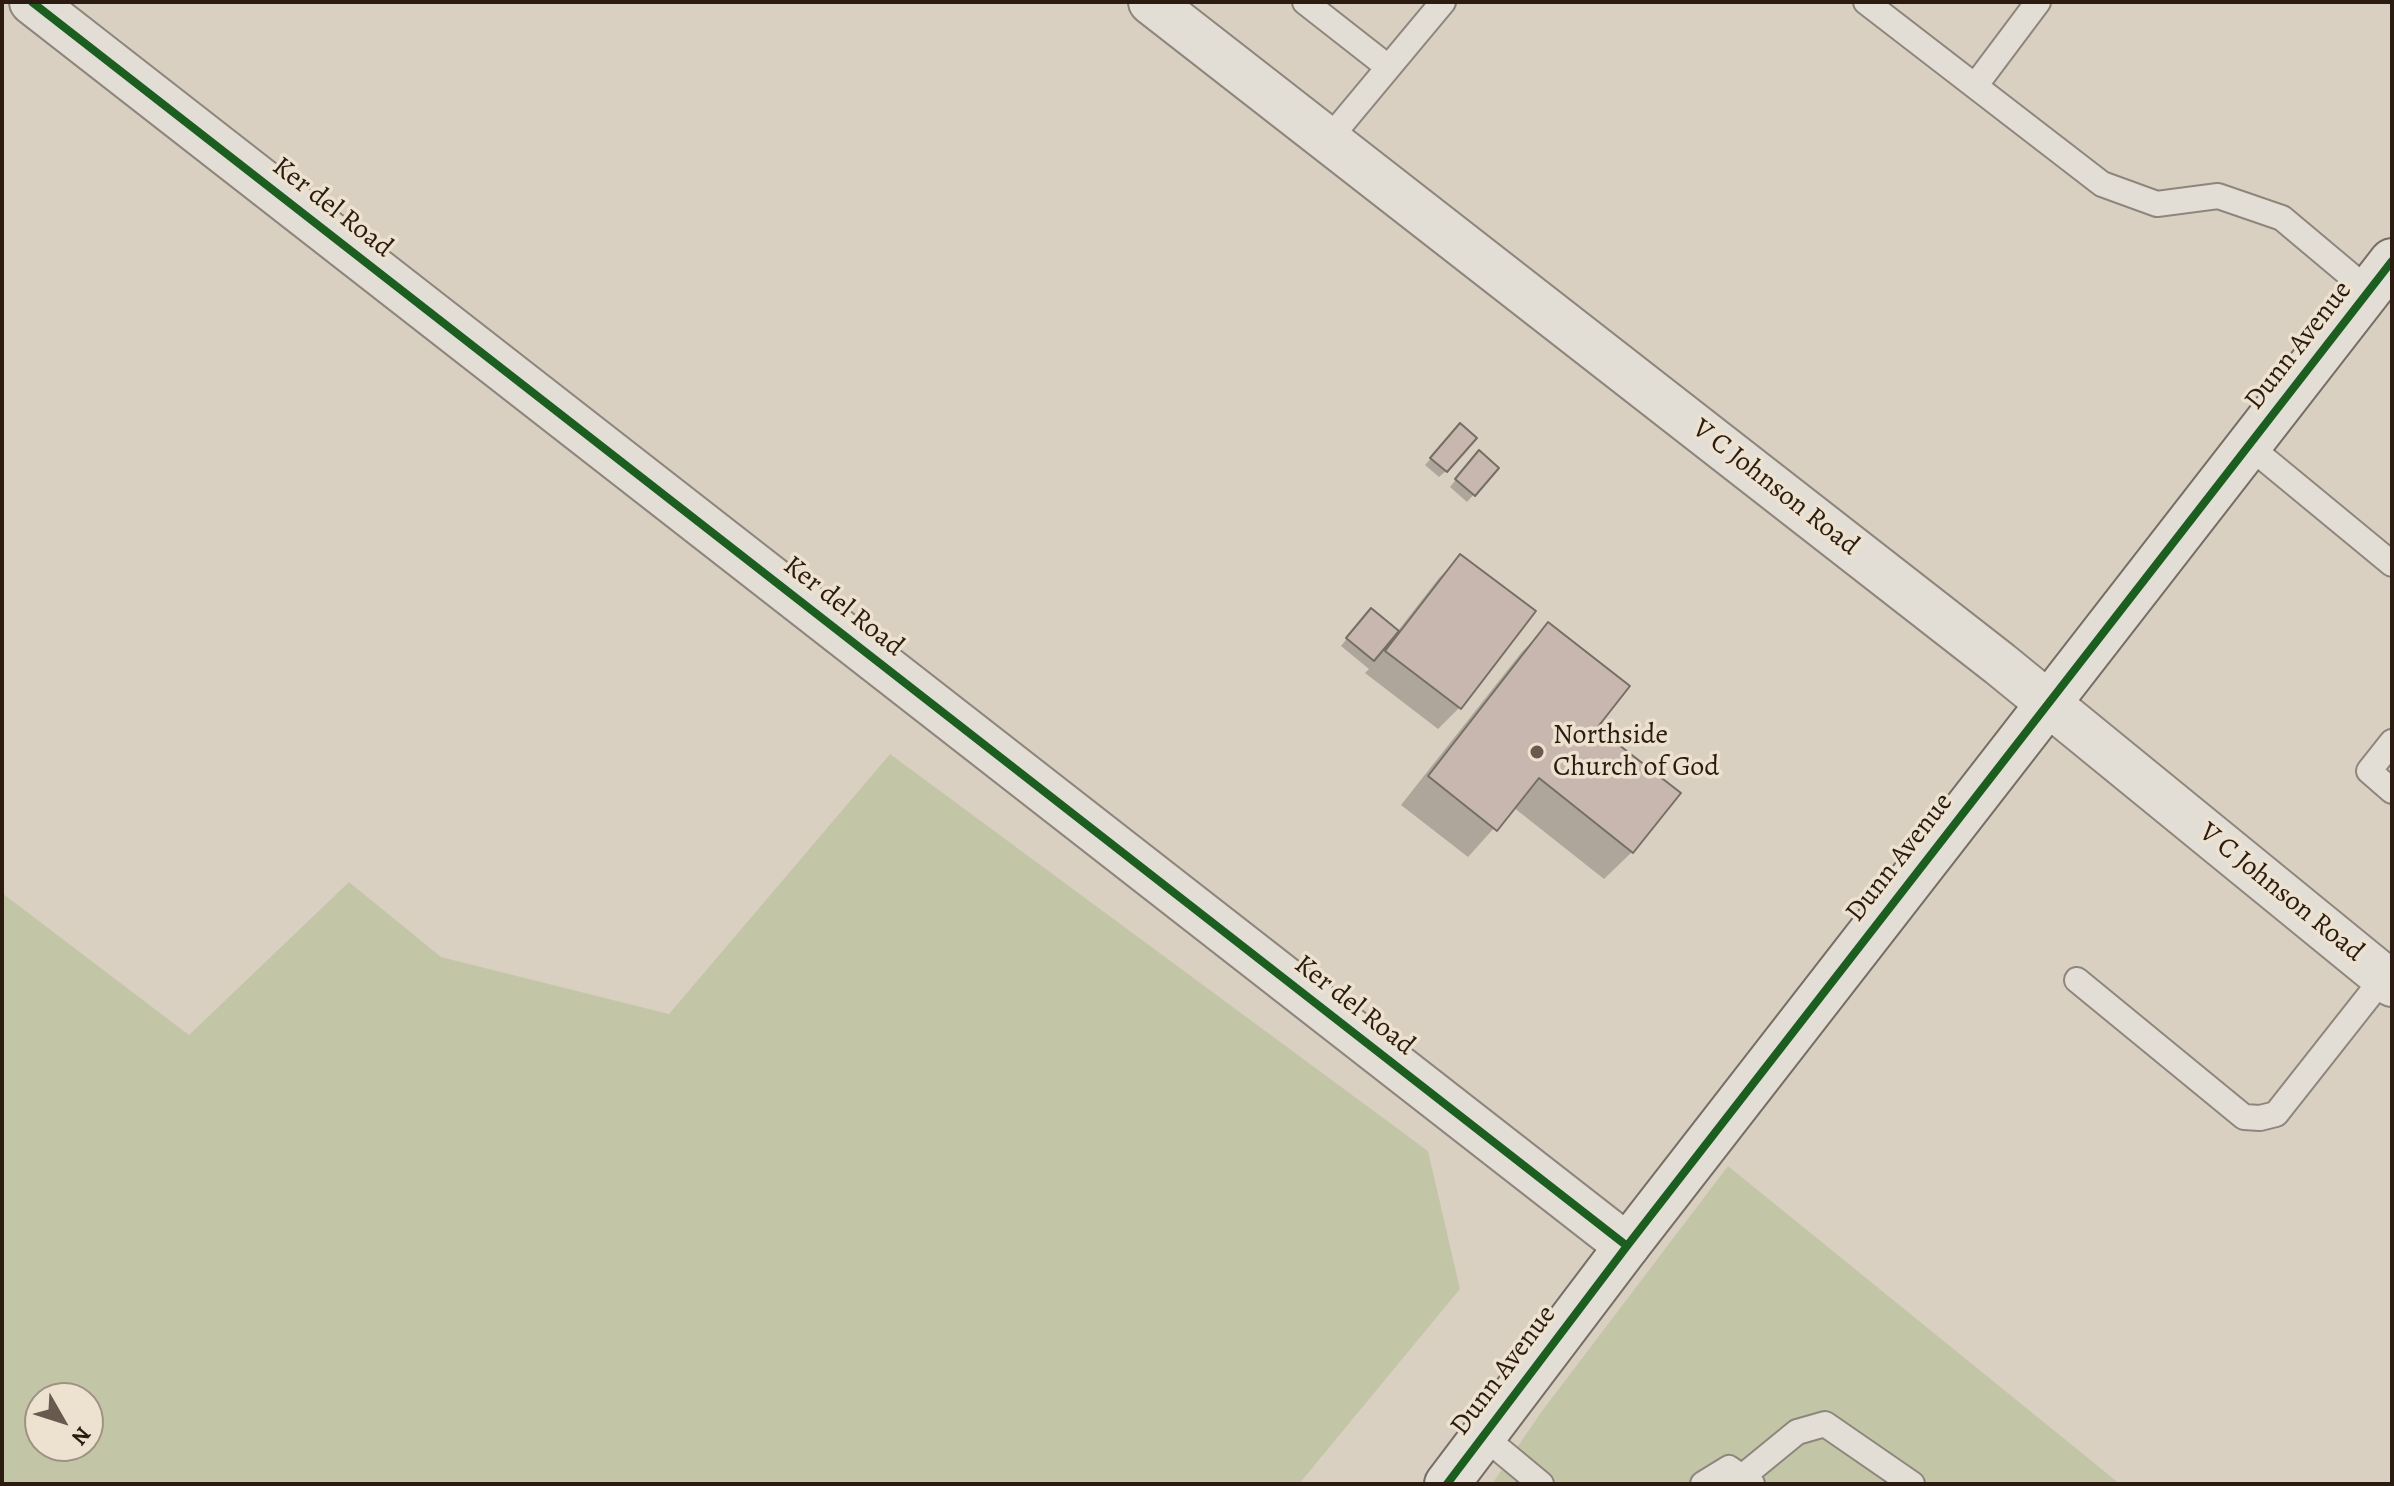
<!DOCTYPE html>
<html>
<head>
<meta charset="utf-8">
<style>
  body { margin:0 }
  #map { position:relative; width:2394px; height:1486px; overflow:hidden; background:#dad0c2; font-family:Alegreya,serif }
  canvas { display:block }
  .frame { position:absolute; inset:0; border:4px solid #2b1b11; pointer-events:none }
  .north { position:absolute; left:24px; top:1382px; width:80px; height:80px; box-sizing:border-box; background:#ede2d0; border:2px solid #9f9284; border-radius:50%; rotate:129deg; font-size:22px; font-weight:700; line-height:32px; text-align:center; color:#2b1b11 }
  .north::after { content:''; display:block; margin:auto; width:28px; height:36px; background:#685a4f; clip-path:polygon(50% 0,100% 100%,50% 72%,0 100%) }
</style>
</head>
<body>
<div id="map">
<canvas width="2394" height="1486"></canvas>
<div class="frame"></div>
<div class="north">N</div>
</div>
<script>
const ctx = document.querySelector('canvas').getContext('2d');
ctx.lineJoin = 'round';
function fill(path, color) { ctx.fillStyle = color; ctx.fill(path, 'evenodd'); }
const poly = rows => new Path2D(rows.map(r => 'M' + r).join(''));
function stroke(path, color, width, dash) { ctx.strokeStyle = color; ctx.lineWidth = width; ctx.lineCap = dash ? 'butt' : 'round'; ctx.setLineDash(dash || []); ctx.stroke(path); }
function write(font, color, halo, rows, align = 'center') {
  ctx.font = font + ' Alegreya,serif'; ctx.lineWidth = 7; ctx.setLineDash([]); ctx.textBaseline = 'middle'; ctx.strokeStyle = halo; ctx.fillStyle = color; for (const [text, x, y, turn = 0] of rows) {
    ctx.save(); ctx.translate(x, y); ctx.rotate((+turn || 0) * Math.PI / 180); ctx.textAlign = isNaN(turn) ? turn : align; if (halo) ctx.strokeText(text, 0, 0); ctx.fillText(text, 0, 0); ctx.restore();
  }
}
const green = poly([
  [890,754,1428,1151,1460,1289,1299,1484,2,1484,2,893,189,1035,349,882,441,957,669,1014],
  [40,1398,88,1398,88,1446,40,1446],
  [1728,1166,2120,1484,1492,1484,1542,1411]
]);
const shadow = poly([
  [1454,433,1446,471,1439,477,1425,465],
  [1472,459,1497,468,1467,502,1450,487],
  [1461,556,1533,612,1459,708,1438,729,1365,673,1369,669,1341,646,1364,617,1397,632,1439,578],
  [1548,625,1594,728,1632,852,1604,879,1513,807,1468,857,1401,805,1521,653]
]);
const building = poly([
  [1460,423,1477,438,1447,472,1430,458,1460,423],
  [1479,450,1499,468,1475,496,1455,479,1479,450],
  [1460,554,1536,611,1461,709,1385,651,1460,554],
  [1371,608,1399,631,1374,661,1346,638,1371,608],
  [1548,622,1630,686,1597,728,1681,793,1633,853,1539,778,1497,831,1428,776,1548,622]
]);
const lane = poly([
  [1305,2,1388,67],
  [1866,2,2102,184,2157,204,2218,196,2282,218,2369,291],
  [1975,86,2038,2],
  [1328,140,1443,2],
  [2249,446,2392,564],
  [2392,742,2369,771,2392,791],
  [2077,980,2244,1117,2260,1118,2276,1114,2384,977],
  [1482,1435,1541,1484],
  [1742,1477,1797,1432,1825,1424,1912,1484],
  [1703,1484,1729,1468,1752,1484]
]);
const street = poly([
  [32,2,1627,1246],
  [1151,2,2000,664,2392,984]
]);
const secondary = poly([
  [1447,1484,1627,1246,2392,261]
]);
const cycleway = poly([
  [32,2,1627,1246],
  [1447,1484,1627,1246,2392,261]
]);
const markers = [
  [1537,752,8,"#685a4f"]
];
const streetNames = [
  ["Ker del Road",332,208,38],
  ["Dunn Avenue",2299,346,-52],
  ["V C Johnson Road",1775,488,38],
  ["Ker del Road",843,607,38],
  ["Dunn Avenue",1900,858,-52],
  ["V C Johnson Road",2281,893,39],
  ["Ker del Road",1354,1006,38],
  ["Dunn Avenue",1504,1371,-53]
];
const poiNames = [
  ["Northside",1553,736],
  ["Church of God",1553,768]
];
fill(green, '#c3c6a6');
fill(shadow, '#0003');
fill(building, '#c8b7ae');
stroke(building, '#756e65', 2);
stroke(lane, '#8e867d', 28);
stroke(street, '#8e867d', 48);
stroke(secondary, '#756e65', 48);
stroke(lane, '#e2ded6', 24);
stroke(street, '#e2ded6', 44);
stroke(secondary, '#e2ded6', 44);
stroke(cycleway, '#1b5e20', 8);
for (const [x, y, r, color] of markers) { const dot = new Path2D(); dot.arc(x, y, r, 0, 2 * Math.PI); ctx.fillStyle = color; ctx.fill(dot); stroke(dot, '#ede2d0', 3); }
write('28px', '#2b1b11', '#ede2d0', streetNames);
write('28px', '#2b1b11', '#ede2d0', poiNames, 'left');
</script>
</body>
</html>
